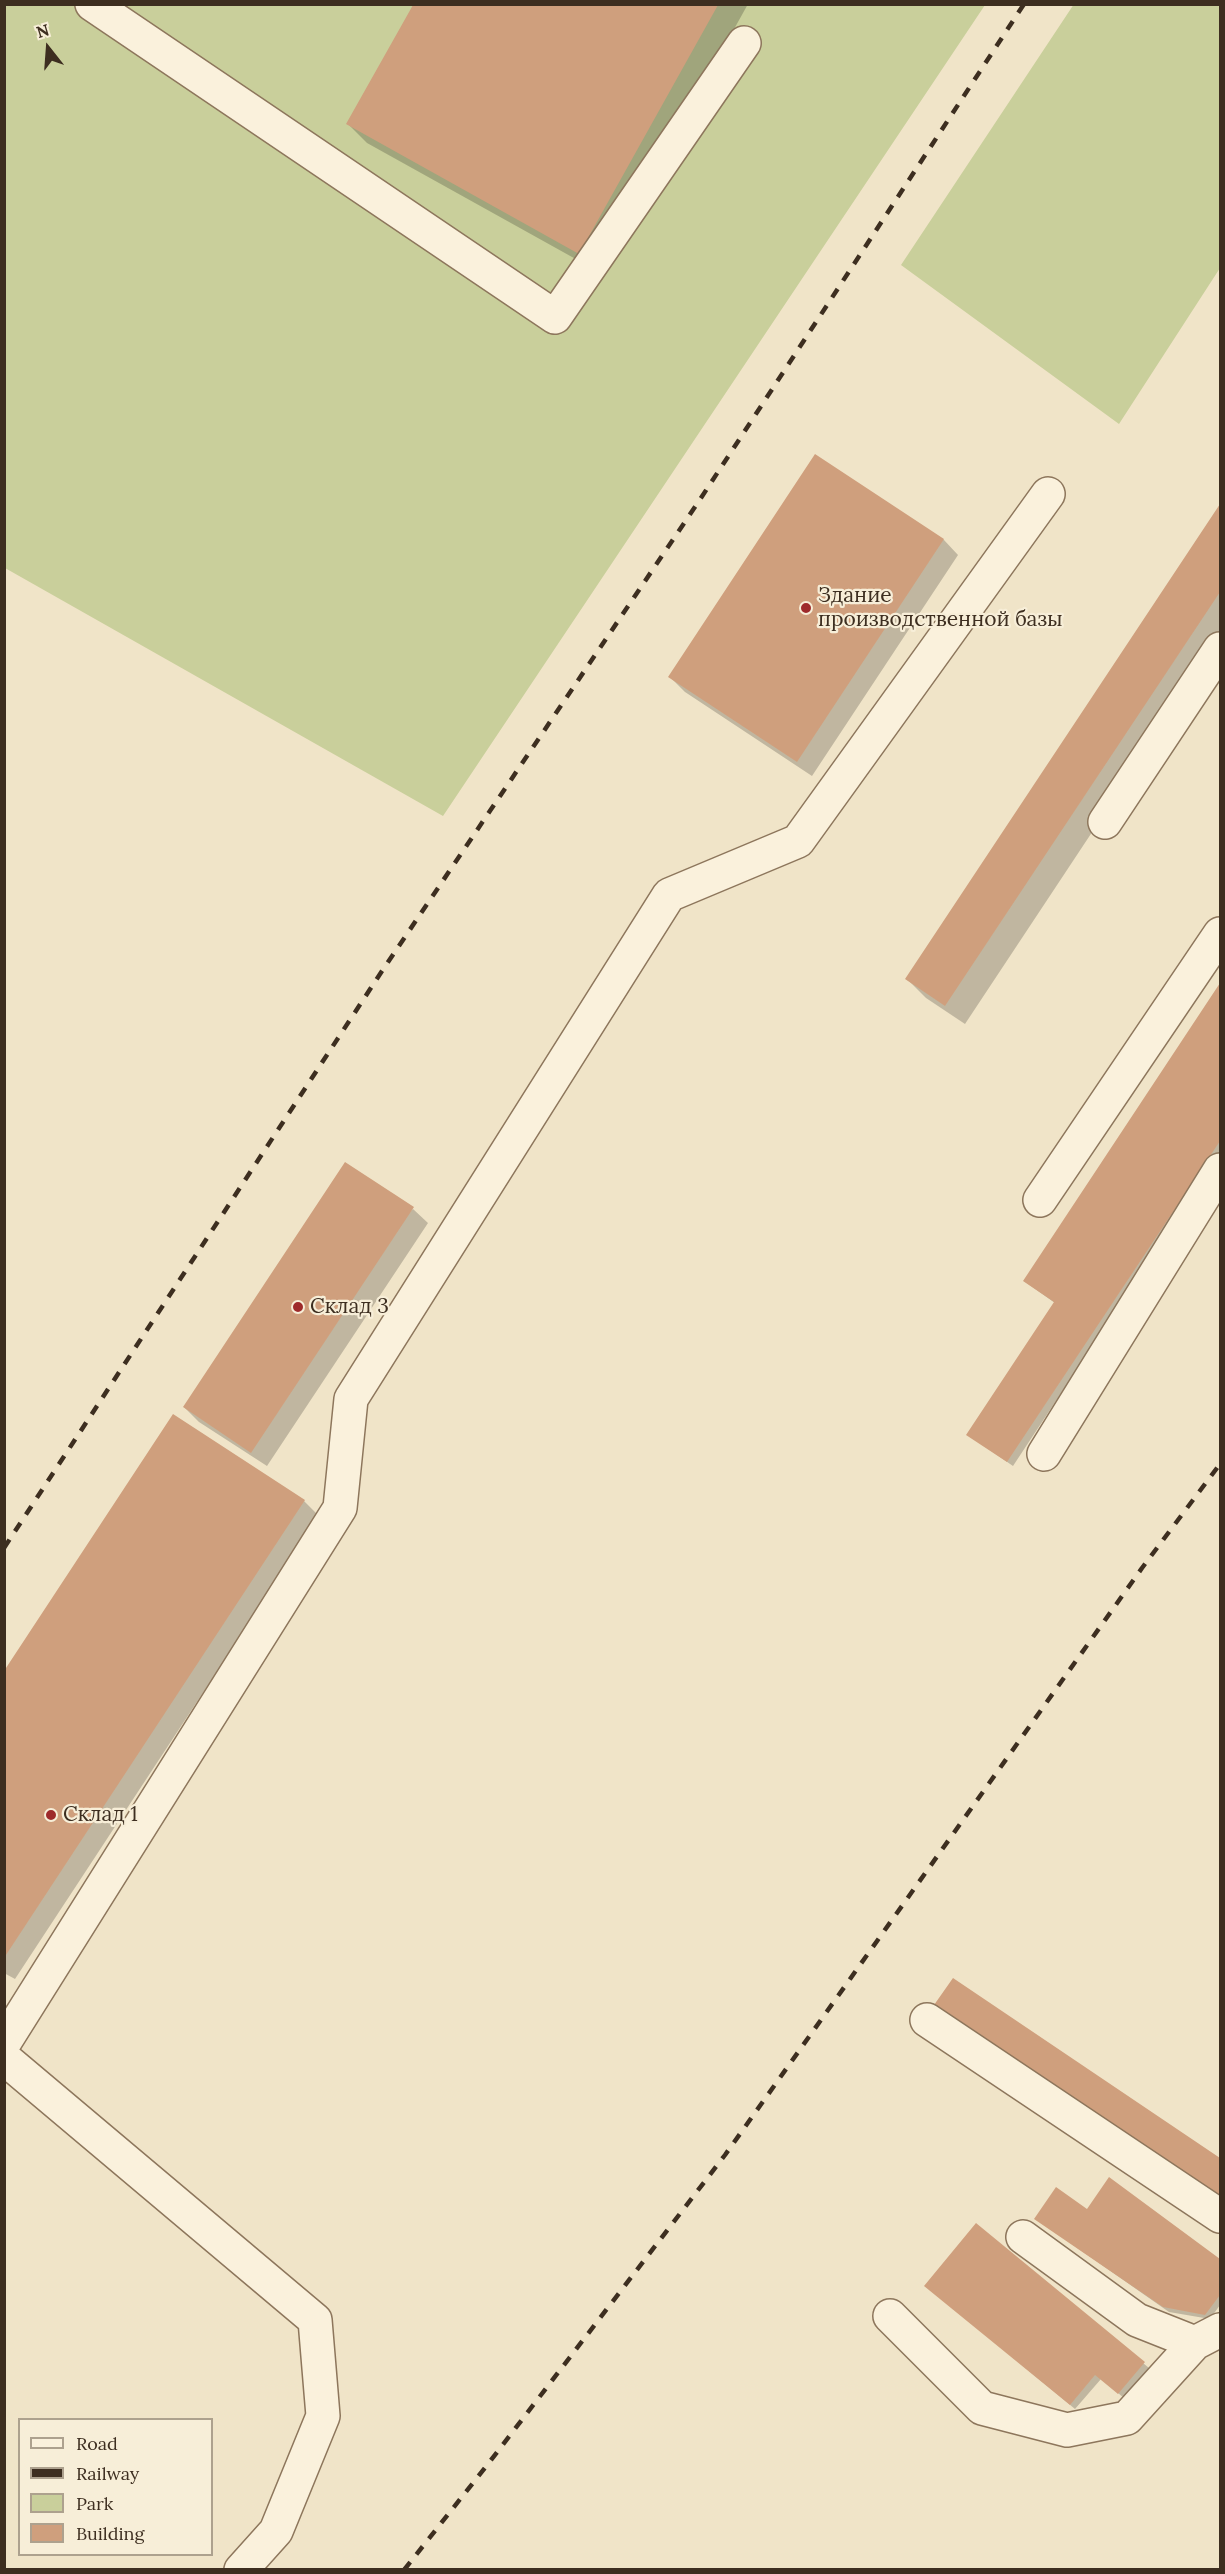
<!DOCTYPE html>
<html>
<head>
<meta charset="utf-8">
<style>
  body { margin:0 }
  #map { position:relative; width:1225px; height:2574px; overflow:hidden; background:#f0e4c8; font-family:Lora,serif }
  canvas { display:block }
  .frame { position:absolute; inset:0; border:6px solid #3d2e20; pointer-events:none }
  .legend { position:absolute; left:18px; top:2418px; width:195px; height:138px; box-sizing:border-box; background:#f7eed8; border:2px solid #ada18e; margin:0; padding:8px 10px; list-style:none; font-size:18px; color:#3d2e20 }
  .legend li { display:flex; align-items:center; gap:12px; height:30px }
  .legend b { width:30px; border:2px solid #ada18e }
  .north { position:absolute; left:18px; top:18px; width:60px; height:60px; -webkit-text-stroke:4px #f7eed8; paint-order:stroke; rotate:343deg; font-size:16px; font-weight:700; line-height:24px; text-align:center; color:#3d2e20 }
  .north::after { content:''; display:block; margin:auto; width:21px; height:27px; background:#3d2e20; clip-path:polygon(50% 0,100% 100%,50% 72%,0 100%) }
</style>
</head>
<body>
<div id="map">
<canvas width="1225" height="2574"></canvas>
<div class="frame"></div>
<ul class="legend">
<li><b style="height:8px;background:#faf1dc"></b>Road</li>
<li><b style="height:8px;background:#3d2e20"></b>Railway</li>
<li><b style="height:16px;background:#c9cf9b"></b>Park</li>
<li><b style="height:16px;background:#cf9f7d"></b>Building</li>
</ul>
<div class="north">N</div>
</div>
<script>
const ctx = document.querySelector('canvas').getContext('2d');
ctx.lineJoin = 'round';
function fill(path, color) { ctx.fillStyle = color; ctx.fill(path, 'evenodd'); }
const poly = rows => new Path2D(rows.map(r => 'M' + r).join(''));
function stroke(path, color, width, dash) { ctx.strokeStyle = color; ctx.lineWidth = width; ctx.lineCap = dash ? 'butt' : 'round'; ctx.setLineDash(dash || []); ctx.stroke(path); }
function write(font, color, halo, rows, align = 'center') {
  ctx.font = font + ' Lora,serif'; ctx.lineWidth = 4.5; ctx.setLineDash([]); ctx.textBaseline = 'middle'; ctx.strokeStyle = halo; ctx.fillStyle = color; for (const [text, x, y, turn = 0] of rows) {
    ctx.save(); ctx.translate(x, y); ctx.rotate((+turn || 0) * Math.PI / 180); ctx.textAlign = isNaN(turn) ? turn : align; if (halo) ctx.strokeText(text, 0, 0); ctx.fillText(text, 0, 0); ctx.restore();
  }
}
const green = poly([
  [1074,4,1220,5,1220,268,1119,424,901,265],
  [4,5,985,5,443,816,5,568]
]);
const shadow = poly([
  [415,4,748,4,599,272,367,143,348,124],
  [816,456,944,540,958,555,812,776,685,692,670,677],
  [1220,507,1220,639,965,1024,926,998,907,979],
  [1220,986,1220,1152,1013,1466,968,1435,1055,1303,1024,1281],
  [413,1209,428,1223,267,1466,199,1422,184,1407],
  [304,1501,319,1516,15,1979,4,1973,4,1674],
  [953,1980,1220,2160,1220,2199],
  [1110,2179,1220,2261,1220,2305,1210,2319,1169,2312,1036,2219,1087,2211],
  [976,2225,1149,2368,1124,2398,1101,2379,1075,2409,931,2290]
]);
const building = poly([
  [413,5,718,5,579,254,346,124],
  [815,454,944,539,797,762,668,677],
  [1220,504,1220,592,945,1006,905,979],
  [1220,983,1220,1141,1007,1462,966,1435,1054,1302,1023,1281],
  [345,1162,414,1207,251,1453,183,1407],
  [173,1414,305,1500,4,1958,4,1671],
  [953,1978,1220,2158,1220,2199,934,2005],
  [1109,2177,1220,2259,1220,2295,1205,2315,1163,2307,1034,2219,1056,2187,1087,2209],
  [976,2223,1145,2362,1118,2394,1095,2375,1070,2405,924,2286]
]);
const minor = poly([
  [92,4,555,317,744,43],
  [1105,822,1220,649],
  [1040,1200,1220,934],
  [1044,1454,1220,1170],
  [927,2020,1220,2216],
  [4,2043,340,1508,351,1399,669,895,798,841,1048,494],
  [4,2058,315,2320,323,2416,276,2531,241,2570],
  [1023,2237,1137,2320,1195,2343,1220,2330],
  [890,2316,982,2408,1067,2430,1127,2418,1195,2343]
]);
const rail = poly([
  [4,1548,382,971,699,501,1024,4],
  [404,2570,488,2464,725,2155,1142,1568,1220,1464]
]);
const markers = [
  [806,608,6,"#9e2a2b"],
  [298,1307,6,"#9e2a2b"],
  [51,1815,6,"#9e2a2b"]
];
const poiNames = [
  ["Здание",818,596],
  ["производственной базы",818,620],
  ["Склад 3",310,1307],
  ["Склад 1",63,1815]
];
fill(green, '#c9cf9b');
fill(shadow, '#0003');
fill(building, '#cf9f7d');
stroke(minor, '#8d765c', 36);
stroke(minor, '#faf1dc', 33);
stroke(rail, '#3d2e20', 4.5, [10, 10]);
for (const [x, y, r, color] of markers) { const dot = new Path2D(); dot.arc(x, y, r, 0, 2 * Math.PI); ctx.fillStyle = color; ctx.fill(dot); stroke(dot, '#f7eed8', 2); }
write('21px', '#3d2e20', '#f7eed8', poiNames, 'left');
</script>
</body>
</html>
